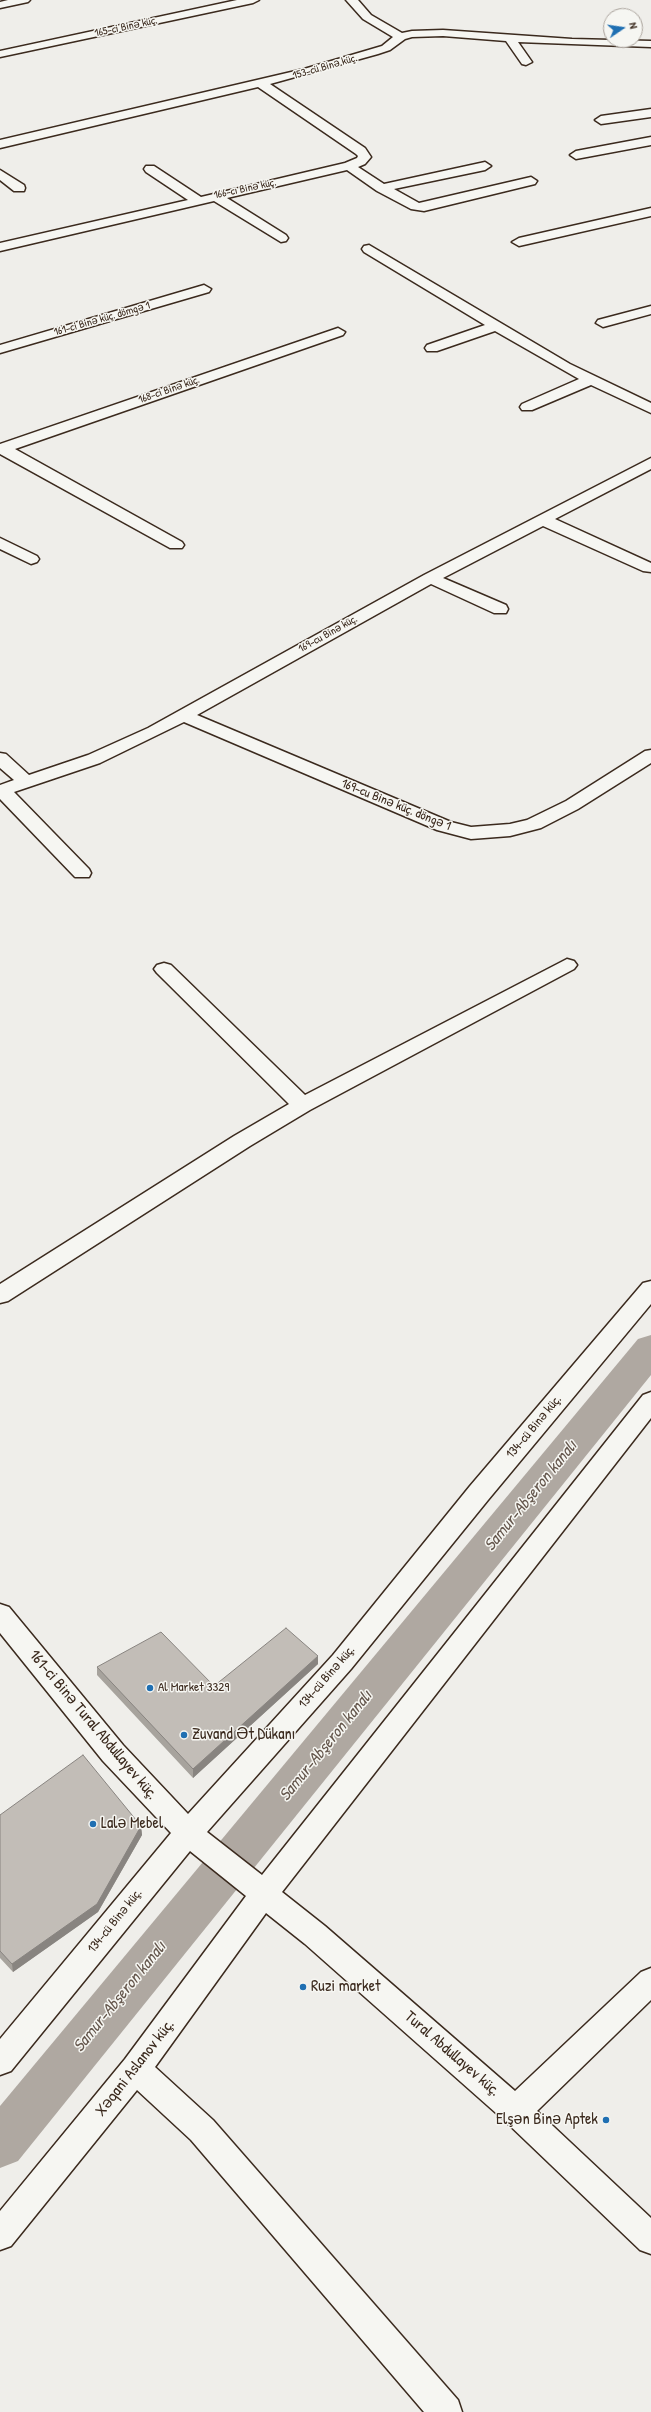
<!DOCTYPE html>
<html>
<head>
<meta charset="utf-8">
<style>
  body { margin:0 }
  #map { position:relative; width:651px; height:2412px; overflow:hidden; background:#efeeea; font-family:"Patrick Hand",sans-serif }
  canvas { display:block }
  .north { position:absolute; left:603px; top:8px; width:40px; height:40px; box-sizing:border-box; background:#f6f6f2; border:1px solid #aba49d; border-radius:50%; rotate:77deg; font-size:11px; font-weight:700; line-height:16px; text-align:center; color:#3b2a1e }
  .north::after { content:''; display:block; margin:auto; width:14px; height:18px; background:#1f6fb2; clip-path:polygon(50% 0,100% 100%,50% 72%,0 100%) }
</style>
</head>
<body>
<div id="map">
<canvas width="651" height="2412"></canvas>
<div class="north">N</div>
</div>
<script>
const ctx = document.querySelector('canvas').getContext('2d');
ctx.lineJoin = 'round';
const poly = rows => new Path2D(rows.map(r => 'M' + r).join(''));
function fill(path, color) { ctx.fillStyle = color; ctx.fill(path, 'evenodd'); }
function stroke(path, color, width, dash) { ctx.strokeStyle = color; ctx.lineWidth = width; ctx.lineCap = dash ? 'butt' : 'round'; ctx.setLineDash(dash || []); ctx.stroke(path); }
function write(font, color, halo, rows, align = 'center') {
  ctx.font = font + ' "Patrick Hand",sans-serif'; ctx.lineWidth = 3; ctx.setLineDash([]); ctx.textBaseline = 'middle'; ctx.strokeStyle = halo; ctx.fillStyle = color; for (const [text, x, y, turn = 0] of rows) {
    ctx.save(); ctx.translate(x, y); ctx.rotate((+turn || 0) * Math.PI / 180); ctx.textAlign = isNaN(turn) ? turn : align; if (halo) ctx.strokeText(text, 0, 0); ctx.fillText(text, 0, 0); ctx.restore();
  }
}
const canal = poly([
  [651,1335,651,1375,18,2161,0,2168,0,2106,638,1339,651,1335]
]);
const minor = poly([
  [8,0,30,0,28,2,0,8,0,2,8,0],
  [237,0,259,0,253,3,0,57,0,51,237,0],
  [346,0,358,0,371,15,402,33,412,31,443,30,572,39,651,41,651,47,518,42,532,62,526,65,522,64,506,41,443,36,412,37,405,39,390,50,378,54,270,84,365,148,371,157,365,164,358,167,384,184,485,162,491,166,485,170,394,189,419,203,531,177,537,181,535,184,424,211,411,209,377,191,347,170,227,198,286,235,288,238,286,241,281,242,214,201,0,251,0,243,188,200,146,172,144,169,146,166,154,166,201,197,345,163,357,158,358,156,356,154,258,87,0,148,0,140,304,69,382,46,393,37,363,19,346,0],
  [651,109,651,117,601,124,595,120,601,116,651,109],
  [651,137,651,145,576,159,570,155,576,151,651,137],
  [0,170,24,185,25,188,24,191,14,191,0,180,0,170],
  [651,208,651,216,519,246,512,242,519,238,651,208],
  [369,245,570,364,651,403,651,413,591,385,532,410,522,410,520,407,522,404,579,379,495,331,437,351,427,351,425,348,427,345,485,325,364,252,362,249,364,246,369,245],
  [204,285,211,289,209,292,0,353,0,345,204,285],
  [651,306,651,314,603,327,596,323,598,320,651,306],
  [338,328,345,332,343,335,15,449,182,542,184,545,182,548,170,548,0,454,0,444,338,328],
  [651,458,651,469,555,519,651,563,651,572,643,571,543,526,443,578,506,605,508,609,506,613,494,613,431,584,197,715,451,822,471,827,510,824,527,820,566,801,645,751,651,750,651,763,578,809,541,828,510,836,471,839,437,830,184,722,100,763,14,792,89,869,91,873,89,877,75,877,0,799,0,785,14,780,0,768,0,753,6,754,29,775,88,755,148,728,424,575,651,458],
  [0,538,37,556,39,559,37,562,31,564,0,549,0,538],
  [567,959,574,961,577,965,574,969,310,1110,250,1146,8,1301,0,1303,0,1284,234,1136,289,1104,157,973,154,969,157,965,164,963,171,965,305,1095,567,959],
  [651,1281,651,1304,488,1500,351,1669,207,1832,262,1875,643,1395,651,1392,651,1418,282,1892,325,1926,515,2091,641,1972,651,1968,651,2000,537,2111,651,2218,651,2254,640,2250,505,2121,305,1944,266,1913,155,2067,213,2120,458,2400,462,2412,424,2412,191,2140,137,2090,11,2246,0,2250,0,2211,125,2059,246,1896,190,1851,11,2071,0,2075,0,2039,171,1833,103,1761,0,1633,0,1604,9,1607,123,1745,188,1814,333,1655,470,1486,643,1283,651,1281]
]);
const wall = poly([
  [318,1656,318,1664,193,1778,97,1675,97,1667,214,1686],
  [0,1815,141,1826,142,1835,98,1912,13,1972,0,1958]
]);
const shadedWall = poly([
  [318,1656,318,1664,193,1778,193,1769],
  [141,1826,142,1835,98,1912,13,1972,12,1964]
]);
const building = poly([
  [286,1628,318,1656,193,1769,97,1667,161,1632,214,1686,286,1628],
  [83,1755,141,1826,97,1904,12,1964,0,1951,0,1815,83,1755]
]);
const markers = [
  [150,1688,4,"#1f6fb2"],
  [184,1735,4,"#1f6fb2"],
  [93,1824,4,"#1f6fb2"],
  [303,1987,4,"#1f6fb2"],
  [606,2120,4,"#1f6fb2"]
];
const farStreetnames = [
  ["165-ci Binə küç.",126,27,-12],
  ["153-cü Binə küç.",325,67,-16],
  ["166-cı Binə küç.",245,189,-12],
  ["161-ci Binə küç. dömgə 1",102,319,-16],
  ["168-ci Binə küç.",169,390,-19],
  ["169-cu Binə küç.",328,634,-29]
];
const streetNames = [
  ["169-cu Binə küç. döngə 1",396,805,22],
  ["134-cü Binə küç.",534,1427,-50],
  ["134-cü Binə küç.",327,1677,-49],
  ["134-cü Binə küç.",115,1921,-51]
];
const poiNames = [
  ["Al Market 3329",158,1688]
];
const nearStreetnames = [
  ["161-ci Binə Tural Abdullayev küç.",93,1725,50],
  ["Tural Abdullayev küç.",452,2054,41],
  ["Xəqani Aslanov küç.",135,2068,-52]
];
const nearPoinames = [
  ["Zuvand Ət Dükanı",192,1735],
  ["Lalə Mebel",101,1824],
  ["Ruzi market",311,1987],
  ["Elşən Binə Aptek",598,2120,"right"]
];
const nearWaternames = [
  ["Samur-Abşeron kanalı",531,1496,-51],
  ["Samur-Abşeron kanalı",326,1746,-51],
  ["Samur-Abşeron kanalı",120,1997,-51]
];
fill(canal, '#afa8a1');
stroke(minor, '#3b2a1e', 3);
fill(minor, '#f6f6f2');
fill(wall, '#a7a39d');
fill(shadedWall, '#888480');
fill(building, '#c2bdb7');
stroke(building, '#888480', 1);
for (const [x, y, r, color] of markers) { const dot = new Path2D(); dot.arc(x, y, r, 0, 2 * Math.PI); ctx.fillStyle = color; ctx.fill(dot); stroke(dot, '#f6f6f2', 1.5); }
write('11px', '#3b2a1e', '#f6f6f2', farStreetnames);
write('13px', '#3b2a1e', '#f6f6f2', streetNames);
write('13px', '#3b2a1e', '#f6f6f2', poiNames, 'left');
write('16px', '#3b2a1e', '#f6f6f2', nearStreetnames);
write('16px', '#3b2a1e', '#f6f6f2', nearPoinames, 'left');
write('italic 17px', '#64564c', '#f6f6f2', nearWaternames);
</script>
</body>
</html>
